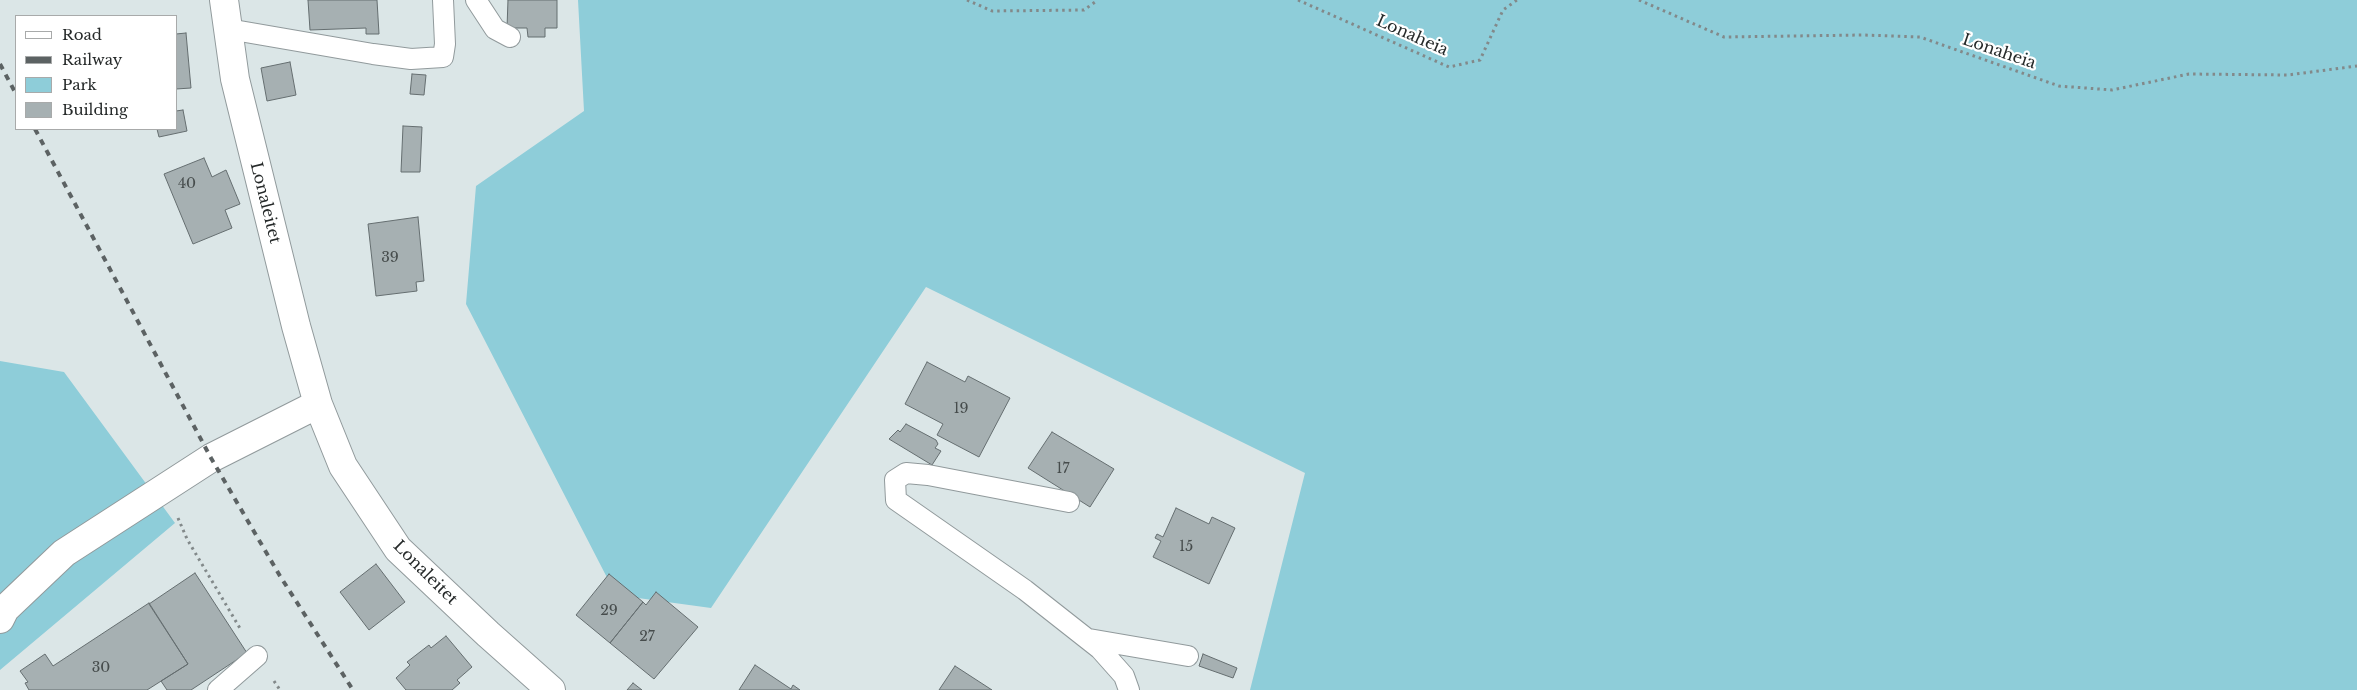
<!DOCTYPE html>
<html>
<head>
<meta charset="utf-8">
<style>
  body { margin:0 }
  #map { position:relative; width:2357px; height:690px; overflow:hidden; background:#dbe6e7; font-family:"Libre Baskerville",serif }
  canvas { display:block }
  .legend { position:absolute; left:15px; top:15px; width:162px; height:115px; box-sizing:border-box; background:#fff; border:1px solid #a8aaaa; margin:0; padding:6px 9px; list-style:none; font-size:15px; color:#262a2a }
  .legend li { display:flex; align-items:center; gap:10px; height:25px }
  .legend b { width:25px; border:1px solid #a8aaaa }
</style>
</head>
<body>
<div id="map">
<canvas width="2357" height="690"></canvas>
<ul class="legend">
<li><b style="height:6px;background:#fff"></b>Road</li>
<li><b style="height:6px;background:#5c6263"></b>Railway</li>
<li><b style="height:14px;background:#8ecdd9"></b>Park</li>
<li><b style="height:14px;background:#a6b0b2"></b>Building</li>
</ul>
</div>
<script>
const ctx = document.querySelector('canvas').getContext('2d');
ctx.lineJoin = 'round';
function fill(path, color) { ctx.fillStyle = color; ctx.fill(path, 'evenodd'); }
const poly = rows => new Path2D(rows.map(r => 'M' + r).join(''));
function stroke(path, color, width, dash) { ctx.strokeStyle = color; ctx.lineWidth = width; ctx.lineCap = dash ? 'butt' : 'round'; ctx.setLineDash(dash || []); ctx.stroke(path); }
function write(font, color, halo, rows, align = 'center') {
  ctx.font = font + ' "Libre Baskerville",serif'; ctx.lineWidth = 4.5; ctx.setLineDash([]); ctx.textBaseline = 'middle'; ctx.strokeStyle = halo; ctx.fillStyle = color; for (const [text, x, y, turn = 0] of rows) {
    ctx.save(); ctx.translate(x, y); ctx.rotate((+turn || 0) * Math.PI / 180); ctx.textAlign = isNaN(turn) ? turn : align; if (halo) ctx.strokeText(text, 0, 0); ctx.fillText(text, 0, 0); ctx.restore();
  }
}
const green = poly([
  [578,0,2357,0,2357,690,1250,690,1305,473,926,287,711,608,616,595,466,304,476,186,584,111],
  [0,361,64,372,175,523,0,670]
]);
const building = poly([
  [308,0,377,0,379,34,366,34,366,28,310,30,308,0],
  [508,0,557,0,557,28,545,28,545,37,528,37,527,28,507,28,508,0],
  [186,33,191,88,176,89,176,34,186,33],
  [290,62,296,95,267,101,261,68,290,62],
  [412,74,426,75,424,95,410,94,412,74],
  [183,110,187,131,159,137,157,129,176,129,176,111,183,110],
  [403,126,422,127,420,172,401,172,403,126],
  [204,158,212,177,226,170,240,204,225,210,232,228,193,244,164,174,204,158],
  [418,217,424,281,416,282,417,291,376,296,368,224,418,217],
  [927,362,965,382,968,376,1010,398,979,457,937,435,943,424,905,404,927,362],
  [906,424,936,440,938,444,935,448,941,451,932,465,889,439,898,430,900,432,906,424],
  [1052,432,1114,469,1090,507,1028,468,1052,432],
  [1176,508,1209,524,1212,517,1235,528,1209,584,1153,557,1161,541,1155,538,1157,534,1163,537,1176,508],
  [376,564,405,602,369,630,340,592,376,564],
  [195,573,247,653,191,690,167,690,161,681,188,664,149,604,195,573],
  [609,574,643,602,610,643,576,615,609,574],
  [656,592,698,627,654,679,610,643,643,602,646,605,656,592],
  [149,603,188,664,147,690,29,690,25,683,28,682,20,671,45,654,53,666,149,603],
  [446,636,472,667,457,680,460,683,452,690,406,690,396,678,410,665,407,662,429,645,431,648,446,636],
  [1203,654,1237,668,1233,678,1199,666,1203,654],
  [755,665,791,689,793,685,800,690,739,690,755,665],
  [955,666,992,690,939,690,955,666],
  [633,683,642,690,627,690,633,683]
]);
const path = poly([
  [967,0,992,11,1084,10,1098,0],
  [1298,0,1449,67,1480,60,1503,10,1517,0],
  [1639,0,1724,37,1863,35,1920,37,2059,86,2112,90,2189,74,2288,75,2357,66],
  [178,518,187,539,241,630],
  [274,681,280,690]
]);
const lane = poly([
  [476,0,495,29,510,37],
  [228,29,373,54,411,59,443,57,445,44,443,0],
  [1069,502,928,475,906,473,895,480,896,500,1025,590,1100,649,1124,676,1129,690],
  [1089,639,1188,656],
  [218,690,257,656]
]);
const street = poly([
  [224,0,235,79,296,326,318,404,343,466,398,549,488,634,551,690],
  [0,619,5,609,64,553,211,458,318,404]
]);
const rail = poly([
  [0,64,16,94],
  [35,129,211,458,280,576,353,690]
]);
const numberNames = [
  ["40",187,184],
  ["39",390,258],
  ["19",961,409],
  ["17",1063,469],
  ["15",1186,547],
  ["29",609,611],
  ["27",647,637],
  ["30",101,668]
];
const streetNames = [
  ["Lonaheia",1412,36,24],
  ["Lonaheia",1999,52,19],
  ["Lonaleitet",265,203,76],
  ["Lonaleitet",425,573,45]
];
fill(green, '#8ecdd9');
fill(building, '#a6b0b2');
stroke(building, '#656e70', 1);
stroke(lane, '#919a9c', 22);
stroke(street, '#919a9c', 30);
stroke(path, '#82898a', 3, [2.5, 4]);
stroke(lane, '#fff', 20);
stroke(street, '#fff', 28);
stroke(rail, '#5c6263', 4, [6, 6]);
write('14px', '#464c4c', null, numberNames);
write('16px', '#262a2a', '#fff', streetNames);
</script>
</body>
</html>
